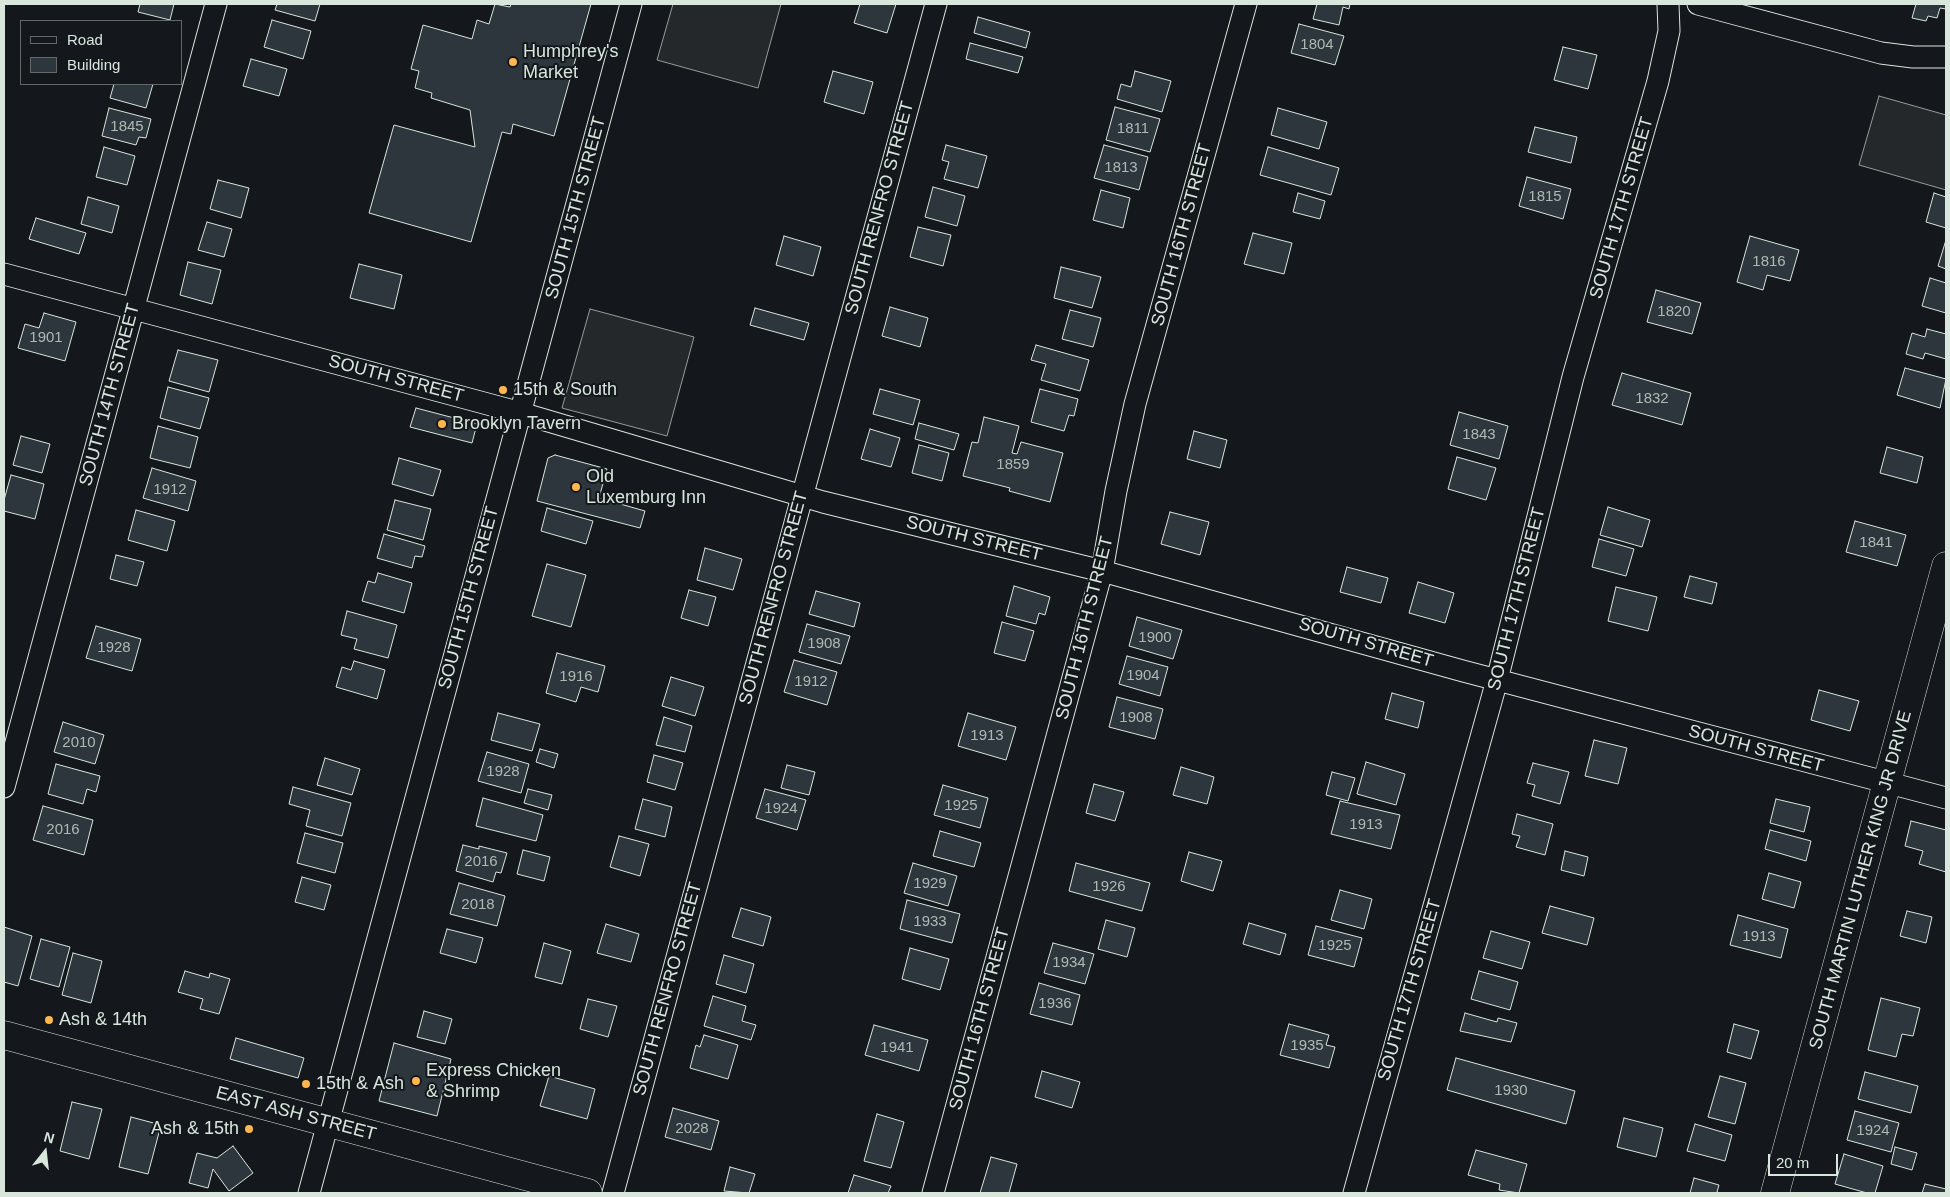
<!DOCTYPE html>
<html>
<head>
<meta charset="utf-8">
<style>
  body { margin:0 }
  #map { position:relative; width:1950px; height:1197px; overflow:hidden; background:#14181c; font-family:Arial,sans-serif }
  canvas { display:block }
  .frame { position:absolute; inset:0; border:5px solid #d8e6dc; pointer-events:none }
  .legend { position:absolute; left:20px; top:20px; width:162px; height:65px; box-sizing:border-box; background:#14181c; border:1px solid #626a69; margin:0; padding:6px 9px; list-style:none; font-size:15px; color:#d8e6dc }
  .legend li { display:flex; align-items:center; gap:10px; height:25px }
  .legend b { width:25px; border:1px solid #626a69 }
  .north { position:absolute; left:20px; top:1127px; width:50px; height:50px; -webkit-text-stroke:4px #14181c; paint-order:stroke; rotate:16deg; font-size:14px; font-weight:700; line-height:20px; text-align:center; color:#d8e6dc }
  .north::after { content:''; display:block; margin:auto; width:18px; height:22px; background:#d8e6dc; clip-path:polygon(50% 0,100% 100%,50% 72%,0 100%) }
  .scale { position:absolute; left:1768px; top:1154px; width:70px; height:22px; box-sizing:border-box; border:2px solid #d8e6dc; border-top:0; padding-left:6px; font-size:15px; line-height:18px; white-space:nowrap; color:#d8e6dc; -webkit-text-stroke:4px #14181c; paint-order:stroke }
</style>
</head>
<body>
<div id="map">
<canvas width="1950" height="1197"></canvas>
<div class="frame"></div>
<ul class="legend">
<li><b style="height:6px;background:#14181c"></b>Road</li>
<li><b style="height:14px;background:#2c363c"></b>Building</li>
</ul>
<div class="north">N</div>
<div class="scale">20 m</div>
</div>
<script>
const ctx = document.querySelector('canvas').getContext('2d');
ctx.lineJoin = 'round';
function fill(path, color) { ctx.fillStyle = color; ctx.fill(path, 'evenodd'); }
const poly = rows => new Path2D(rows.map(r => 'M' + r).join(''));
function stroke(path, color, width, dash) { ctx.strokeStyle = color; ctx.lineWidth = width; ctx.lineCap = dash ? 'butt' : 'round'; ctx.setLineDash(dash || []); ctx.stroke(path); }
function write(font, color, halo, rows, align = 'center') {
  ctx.font = font + ' Arial,sans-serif'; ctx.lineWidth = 4; ctx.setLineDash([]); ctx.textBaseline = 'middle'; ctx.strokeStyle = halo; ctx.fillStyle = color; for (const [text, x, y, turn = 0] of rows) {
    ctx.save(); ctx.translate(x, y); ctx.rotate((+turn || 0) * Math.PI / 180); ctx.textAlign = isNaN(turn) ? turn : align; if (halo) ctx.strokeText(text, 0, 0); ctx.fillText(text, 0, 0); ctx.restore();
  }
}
const parking = poly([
  [673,4,781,4,758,88,657,60,673,4],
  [1879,96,1946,115,1946,190,1859,165,1879,96],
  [590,309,694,337,667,436,562,408,590,309]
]);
const building = poly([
  [140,4,174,4,170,20,138,12,140,4],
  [277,4,320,4,315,21,275,10,277,4],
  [495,4,510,7,511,4,591,4,554,136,513,124,511,134,502,132,471,242,369,213,394,125,475,147,470,110,431,98,432,93,415,88,419,71,411,69,423,25,472,39,477,20,489,24,495,4],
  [860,4,896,4,887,33,854,23,860,4],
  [1317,4,1350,4,1349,9,1343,7,1339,25,1313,19,1317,4],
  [1916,4,1946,4,1946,9,1940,8,1937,18,1928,16,1926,21,1912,18,1916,4],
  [978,17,1030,32,1026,48,974,33,978,17],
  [272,20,311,31,303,59,264,47,272,20],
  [1299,24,1344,36,1335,65,1291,53,1299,24],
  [970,43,1023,57,1018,73,966,59,970,43],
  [1563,47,1597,55,1588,89,1554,80,1563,47],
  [251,59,287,69,279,96,243,86,251,59],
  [833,71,873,82,864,114,824,102,833,71],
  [1135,71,1171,81,1162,112,1117,99,1121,84,1131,87,1135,71],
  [114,84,153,84,146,108,110,98,114,84],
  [1115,107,1160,119,1150,152,1106,140,1115,107],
  [109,108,151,119,146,138,139,137,136,145,102,136,109,108],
  [1278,108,1327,122,1319,149,1271,135,1278,108],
  [1535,127,1577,137,1571,163,1528,152,1535,127],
  [946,145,987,156,978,188,944,179,949,162,942,160,946,145],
  [1104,145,1148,157,1139,190,1094,178,1104,145],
  [104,147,135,156,127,185,96,177,104,147],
  [1268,147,1339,168,1331,195,1260,175,1268,147],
  [1527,177,1571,189,1563,219,1519,206,1527,177],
  [218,180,249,188,241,218,210,209,218,180],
  [933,187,965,196,957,226,925,217,933,187],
  [1101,190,1130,198,1123,228,1093,220,1101,190],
  [1298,193,1325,201,1320,219,1293,212,1298,193],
  [1934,193,1946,197,1946,228,1926,222,1934,193],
  [88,197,119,206,112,233,81,224,88,197],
  [36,218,86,233,79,254,29,239,36,218],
  [207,222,232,229,224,257,198,250,207,222],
  [918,227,951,235,943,266,910,257,918,227],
  [1253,233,1292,243,1284,274,1244,264,1253,233],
  [784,236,821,247,813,276,776,265,784,236],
  [1750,236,1799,250,1790,281,1767,275,1763,290,1737,282,1750,236],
  [1946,240,1946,269,1938,266,1946,240],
  [188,262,221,270,212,304,180,295,188,262],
  [359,264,402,275,394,309,350,298,359,264],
  [1061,267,1101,277,1092,308,1054,298,1061,267],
  [1930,278,1946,283,1946,313,1922,306,1930,278],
  [1656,290,1701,303,1692,334,1647,322,1656,290],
  [890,307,928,318,920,347,882,336,890,307],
  [755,308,809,323,804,340,750,325,755,308],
  [1070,310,1101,318,1093,347,1062,339,1070,310],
  [44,313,76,322,65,361,18,348,25,324,39,328,44,313],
  [1927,329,1946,334,1946,359,1925,353,1923,359,1906,354,1912,333,1925,337,1927,329],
  [1036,345,1089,360,1080,391,1041,380,1046,364,1031,360,1036,345],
  [178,350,218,360,209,392,169,381,178,350],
  [1905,368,1946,379,1940,408,1897,395,1905,368],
  [1622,373,1691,393,1682,425,1612,405,1622,373],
  [168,387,209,398,200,429,160,418,168,387],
  [880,389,920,400,913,425,873,414,880,389],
  [1040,389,1078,399,1074,416,1069,415,1064,431,1031,422,1040,389],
  [416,408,477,424,472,443,410,427,416,408],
  [1459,412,1508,426,1499,459,1450,445,1459,412],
  [984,417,1019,426,1012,453,1017,454,1021,442,1063,453,1050,502,1009,491,1010,488,963,476,972,442,978,443,984,417],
  [919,423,959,434,954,450,915,439,919,423],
  [158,426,198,437,190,468,150,458,158,426],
  [870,429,900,438,891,467,861,459,870,429],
  [1194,431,1227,440,1220,468,1187,459,1194,431],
  [21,436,50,444,42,473,13,465,21,436],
  [919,445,949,453,942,481,912,473,919,445],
  [1887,447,1923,457,1917,483,1880,473,1887,447],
  [555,455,607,469,599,498,645,511,640,528,537,501,548,458,555,455],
  [1457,457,1496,468,1486,500,1448,489,1457,457],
  [399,458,441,470,433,496,392,484,399,458],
  [152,468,196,481,188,511,143,498,152,468],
  [11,475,44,484,35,519,4,511,4,500,11,475],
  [395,500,431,509,423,540,387,530,395,500],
  [1608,507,1650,520,1642,547,1600,535,1608,507],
  [547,508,593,521,586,544,541,531,547,508],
  [136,510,175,521,167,551,128,540,136,510],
  [1170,512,1209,522,1200,555,1161,544,1170,512],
  [1855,521,1906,535,1897,566,1846,552,1855,521],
  [384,534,425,546,422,557,415,556,412,568,377,558,384,534],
  [1599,539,1634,549,1626,576,1592,567,1599,539],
  [705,548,742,559,733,590,697,580,705,548],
  [116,555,144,562,137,586,110,579,116,555],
  [547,564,586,575,571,627,532,616,547,564],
  [1347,567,1388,578,1381,603,1340,592,1347,567],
  [378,573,412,583,404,613,362,601,368,581,375,583,378,573],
  [1690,576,1717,583,1712,604,1684,597,1690,576],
  [1418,582,1454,593,1445,623,1409,613,1418,582],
  [1014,586,1050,597,1045,615,1039,613,1036,624,1006,616,1014,586],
  [1616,587,1657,597,1648,631,1608,621,1616,587],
  [689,590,716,597,708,626,681,618,689,590],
  [816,591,860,603,854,627,809,614,816,591],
  [347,611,397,625,388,658,354,649,357,639,341,635,347,611],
  [1137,617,1182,630,1173,659,1129,646,1137,617],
  [1002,622,1034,631,1025,661,994,653,1002,622],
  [807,624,850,636,841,664,799,652,807,624],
  [96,626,141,639,132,671,86,658,96,626],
  [557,653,605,666,598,692,581,687,576,702,546,693,557,653],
  [1127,656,1168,667,1160,696,1119,684,1127,656],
  [794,660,837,672,827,705,784,692,794,660],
  [354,661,385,670,377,699,336,687,342,667,351,670,354,661],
  [671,677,704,687,695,716,662,706,671,677],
  [1819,690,1859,701,1850,731,1811,720,1819,690],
  [1392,693,1424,702,1418,728,1385,719,1392,693],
  [1117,697,1163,709,1155,739,1109,727,1117,697],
  [498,713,540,724,532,751,491,740,498,713],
  [968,713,1016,727,1006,760,958,746,968,713],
  [664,717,692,726,685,752,656,745,664,717],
  [63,722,104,735,95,764,54,752,63,722],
  [1594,740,1627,748,1618,784,1585,776,1594,740],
  [540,749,558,754,554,768,536,762,540,749],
  [487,752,529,764,521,793,478,781,487,752],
  [654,755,683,763,675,790,647,782,654,755],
  [325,758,360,769,352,795,317,785,325,758],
  [1366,762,1405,774,1396,805,1357,794,1366,762],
  [1533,763,1569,772,1560,804,1532,796,1535,785,1527,783,1533,763],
  [56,764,100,776,96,792,87,789,83,804,48,794,56,764],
  [787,765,815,772,809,795,781,788,787,765],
  [1181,767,1214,777,1207,804,1173,795,1181,767],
  [1332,772,1355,778,1348,801,1326,795,1332,772],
  [1094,784,1124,792,1115,821,1086,813,1094,784],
  [943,785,988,798,980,828,934,815,943,785],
  [293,787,351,803,342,836,306,826,310,810,289,804,293,787],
  [528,789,552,795,548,810,524,803,528,789],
  [765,789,806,800,797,830,756,818,765,789],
  [483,798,543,815,536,841,476,826,483,798],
  [643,799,672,807,665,837,635,829,643,799],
  [1776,799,1810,807,1804,832,1770,823,1776,799],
  [1340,801,1400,815,1391,849,1331,834,1340,801],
  [43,806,93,820,84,855,33,840,43,806],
  [1517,814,1553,824,1545,855,1516,847,1520,836,1512,834,1517,814],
  [1911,821,1946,830,1946,872,1919,864,1923,851,1905,846,1911,821],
  [1770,830,1811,841,1806,861,1765,849,1770,830],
  [940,831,981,843,974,867,933,856,940,831],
  [305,833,343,843,335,873,297,863,305,833],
  [619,836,649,844,640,876,610,867,619,836],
  [463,845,479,849,479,846,507,853,501,873,496,872,493,882,456,871,463,845],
  [523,850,550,857,544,881,517,874,523,850],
  [1565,851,1588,857,1584,876,1561,870,1565,851],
  [1189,852,1222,861,1213,891,1181,881,1189,852],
  [913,863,957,876,948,906,904,893,913,863],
  [1076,863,1150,883,1142,911,1069,891,1076,863],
  [1769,873,1801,882,1794,908,1762,899,1769,873],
  [302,877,331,885,324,910,295,902,302,877],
  [459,883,505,896,497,926,450,914,459,883],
  [1340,890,1372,899,1364,929,1331,920,1340,890],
  [907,900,960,914,952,943,900,929,907,900],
  [1550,906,1594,918,1587,945,1542,933,1550,906],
  [741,908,771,917,763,946,732,937,741,908],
  [1907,911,1932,917,1926,943,1900,936,1907,911],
  [1738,915,1788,929,1781,958,1730,945,1738,915],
  [1106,920,1135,928,1127,957,1098,949,1106,920],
  [1249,923,1286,934,1280,955,1243,944,1249,923],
  [606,924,639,934,631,962,597,953,606,924],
  [1316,926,1362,938,1354,967,1308,955,1316,926],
  [4,927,32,936,18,986,4,982,4,927],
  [447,929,483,938,476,963,440,953,447,929],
  [1491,931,1530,942,1522,969,1483,958,1491,931],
  [41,939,70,947,59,987,30,979,41,939],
  [544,943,571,951,562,984,535,977,544,943],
  [1053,943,1094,954,1085,984,1044,973,1053,943],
  [910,948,949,959,940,990,902,979,910,948],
  [73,953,102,961,91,1003,62,995,73,953],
  [724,955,754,964,746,993,716,984,724,955],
  [185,971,209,978,210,973,230,979,219,1014,200,1009,203,999,178,992,185,971],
  [1479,971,1518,982,1510,1010,1471,999,1479,971],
  [1039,983,1080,995,1072,1025,1030,1014,1039,983],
  [713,996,746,1006,742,1021,756,1025,751,1040,704,1026,713,996],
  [1881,998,1920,1008,1913,1036,1902,1034,1896,1057,1868,1050,1881,998],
  [588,999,617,1006,608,1037,580,1029,588,999],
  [424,1011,452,1019,445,1044,417,1037,424,1011],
  [1465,1013,1497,1022,1498,1018,1517,1023,1511,1042,1460,1031,1465,1013],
  [1289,1024,1329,1035,1326,1045,1335,1047,1329,1068,1280,1055,1289,1024],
  [1734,1024,1759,1031,1751,1059,1727,1052,1734,1024],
  [874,1025,928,1040,919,1071,865,1055,874,1025],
  [704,1035,738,1045,728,1079,690,1068,696,1045,700,1047,704,1035],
  [236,1038,304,1058,298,1078,230,1059,236,1038],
  [394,1043,451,1059,437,1116,379,1101,394,1043],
  [1456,1058,1575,1091,1566,1124,1447,1090,1456,1058],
  [1042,1071,1080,1082,1072,1108,1035,1097,1042,1071],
  [1865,1072,1918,1086,1911,1113,1858,1099,1865,1072],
  [549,1076,595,1089,587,1119,540,1106,549,1076],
  [1720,1076,1746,1083,1735,1124,1708,1117,1720,1076],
  [72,1102,102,1109,89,1159,60,1151,72,1102],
  [673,1108,719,1121,711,1150,665,1137,673,1108],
  [1855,1111,1899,1123,1891,1152,1847,1140,1855,1111],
  [877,1114,904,1122,891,1168,864,1161,877,1114],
  [131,1117,161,1125,148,1174,119,1167,131,1117],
  [1624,1118,1663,1128,1656,1157,1617,1147,1624,1118],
  [1695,1124,1732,1135,1725,1161,1687,1151,1695,1124],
  [233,1146,253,1173,229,1191,213,1169,208,1188,189,1183,197,1153,217,1158,233,1146],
  [1895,1147,1917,1153,1912,1170,1891,1164,1895,1147],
  [1476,1150,1527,1164,1519,1193,1499,1190,1500,1184,1468,1175,1476,1150],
  [1844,1154,1883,1166,1875,1193,1867,1193,1835,1184,1844,1154],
  [991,1157,1017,1164,1009,1193,980,1193,991,1157],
  [730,1167,755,1174,749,1193,724,1191,730,1167],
  [854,1175,891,1186,888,1193,848,1193,854,1175],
  [1694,1178,1719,1185,1717,1192,1720,1193,1690,1193,1694,1178],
  [1925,1184,1946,1189,1946,1193,1922,1193,1925,1184]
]);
const street = poly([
  [1698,4,1881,53,1913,57,1946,57],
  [4,274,521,413,823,502,1102,571,1463,671,1946,798],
  [4,787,216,4],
  [309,1193,631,4],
  [613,1193,936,4],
  [933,1193,1102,571,1116,491,1135,404,1246,4],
  [1354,1193,1497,680,1573,377,1658,81,1669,31,1668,4]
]);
const secondary = poly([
  [4,1035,588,1193],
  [1775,1193,1946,566]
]);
const markers = [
  [513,62,5,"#ffb74d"],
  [503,390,5,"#ffb74d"],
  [442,424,5,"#ffb74d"],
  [576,487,5,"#ffb74d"],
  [49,1020,5,"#ffb74d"],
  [416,1081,5,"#ffb74d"],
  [306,1084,5,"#ffb74d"],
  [249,1129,5,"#ffb74d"]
];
const numberNames = [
  ["1804",1317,45],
  ["1845",127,127],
  ["1811",1133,129],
  ["1813",1121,168],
  ["1815",1545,197],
  ["1816",1769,262],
  ["1820",1674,312],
  ["1901",46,338],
  ["1832",1652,399],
  ["1843",1479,435],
  ["1859",1013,465],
  ["1912",170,490],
  ["1841",1876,543],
  ["1900",1155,638],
  ["1908",824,644],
  ["1928",114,648],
  ["1904",1143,676],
  ["1916",576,677],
  ["1912",811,682],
  ["1908",1136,718],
  ["1913",987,736],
  ["2010",79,743],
  ["1928",503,772],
  ["1925",961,806],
  ["1924",781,809],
  ["1913",1366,825],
  ["2016",63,830],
  ["2016",481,862],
  ["1929",930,884],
  ["1926",1109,887],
  ["2018",478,905],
  ["1933",930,922],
  ["1913",1759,937],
  ["1925",1335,946],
  ["1934",1069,963],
  ["1936",1055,1004],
  ["1935",1307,1046],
  ["1941",897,1048],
  ["1930",1511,1091],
  ["2028",692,1129],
  ["1924",1873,1131]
];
const poiNames = [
  ["Humphrey's",523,52],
  ["Market",523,73],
  ["15th & South",513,390],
  ["Brooklyn Tavern",452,424],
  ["Old",586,477],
  ["Luxemburg Inn",586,498],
  ["Ash & 14th",59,1020],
  ["Express Chicken",426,1071],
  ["& Shrimp",426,1092],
  ["15th & Ash",316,1084],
  ["Ash & 15th",239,1129,"right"]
];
const streetNames = [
  ["SOUTH 15TH STREET",576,208,-75],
  ["SOUTH RENFRO STREET",880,208,-75],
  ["SOUTH 17TH STREET",1622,208,-74],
  ["SOUTH 16TH STREET",1182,235,-75],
  ["SOUTH STREET",396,379,15],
  ["SOUTH 14TH STREET",110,395,-75],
  ["SOUTH STREET",974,539,14],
  ["SOUTH 15TH STREET",469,598,-75],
  ["SOUTH RENFRO STREET",774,598,-75],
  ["SOUTH 17TH STREET",1517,599,-76],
  ["SOUTH 16TH STREET",1085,628,-76],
  ["SOUTH STREET",1366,643,16],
  ["SOUTH STREET",1756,749,15],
  ["SOUTH MARTIN LUTHER KING JR DRIVE",1861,880,-75],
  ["SOUTH RENFRO STREET",668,989,-75],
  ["SOUTH 17TH STREET",1410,990,-74],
  ["SOUTH 16TH STREET",980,1019,-75],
  ["EAST ASH STREET",296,1114,15]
];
fill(parking, '#24282b');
stroke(parking, '#939e99', 1);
fill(building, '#2c363c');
stroke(building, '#d8e6dc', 1);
stroke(street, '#d8e6dc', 23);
stroke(secondary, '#d8e6dc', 29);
stroke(street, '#14181c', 21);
stroke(secondary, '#14181c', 28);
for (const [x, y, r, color] of markers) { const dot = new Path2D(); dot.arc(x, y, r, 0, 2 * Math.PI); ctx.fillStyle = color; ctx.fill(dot); stroke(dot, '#14181c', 2); }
write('15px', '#adbab4', null, numberNames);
write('18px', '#d8e6dc', '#14181c', poiNames, 'left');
write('18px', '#d8e6dc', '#14181c', streetNames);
</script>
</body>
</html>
